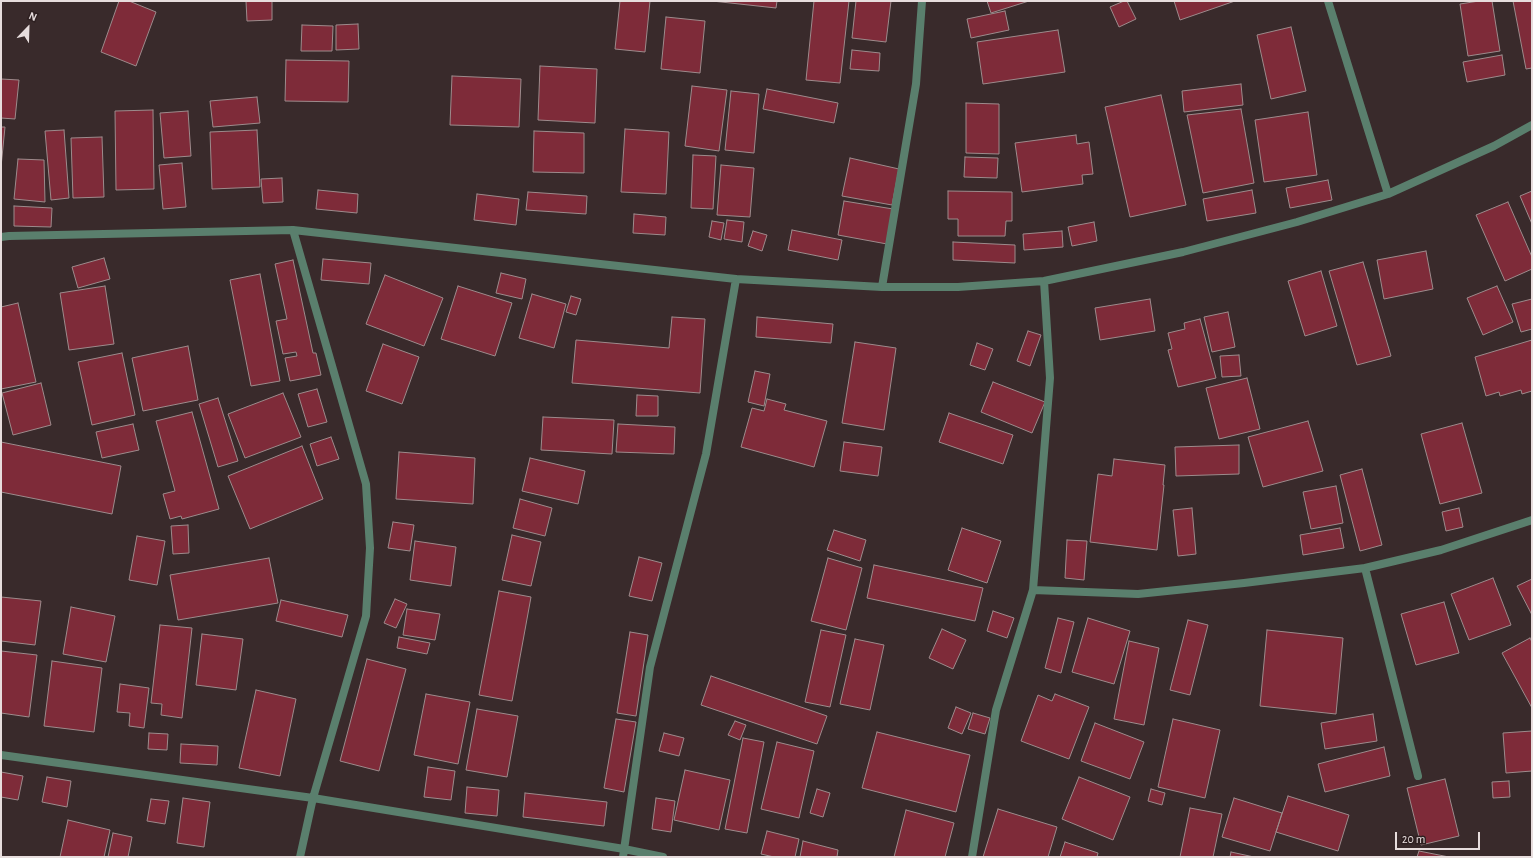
<!DOCTYPE html>
<html>
<head>
<meta charset="utf-8">
<style>
  body { margin:0 }
  #map { position:relative; width:1533px; height:858px; overflow:hidden; background:#392a2b; font-family:"Alegreya Sans",sans-serif }
  canvas { display:block }
  .frame { position:absolute; inset:0; border:2px solid #e7dddd; pointer-events:none }
  .north { position:absolute; left:8px; top:8px; width:40px; height:40px; -webkit-text-stroke:3px #2e2021; paint-order:stroke; rotate:23deg; font-size:11px; font-weight:700; line-height:16px; text-align:center; color:#e7dddd }
  .north::after { content:''; display:block; margin:auto; width:14px; height:18px; background:#e7dddd; clip-path:polygon(50% 0,100% 100%,50% 72%,0 100%) }
  .scale { position:absolute; left:1395px; top:832px; width:85px; height:18px; box-sizing:border-box; border:2px solid #e7dddd; border-top:0; padding-left:5px; font-size:12px; line-height:14px; white-space:nowrap; color:#e7dddd; -webkit-text-stroke:3px #2e2021; paint-order:stroke }
</style>
</head>
<body>
<div id="map">
<canvas width="1533" height="858"></canvas>
<div class="frame"></div>
<div class="north">N</div>
<div class="scale">20 m</div>
</div>
<script>
const ctx = document.querySelector('canvas').getContext('2d');
ctx.lineJoin = 'round';
function fill(path, color) { ctx.fillStyle = color; ctx.fill(path, 'evenodd'); }
const poly = rows => new Path2D(rows.map(r => 'M' + r).join(''));
function stroke(path, color, width, dash) { ctx.strokeStyle = color; ctx.lineWidth = width; ctx.lineCap = dash ? 'butt' : 'round'; ctx.setLineDash(dash || []); ctx.stroke(path); }
const building = poly([
  [119,1,129,1,156,12,136,66,101,52,119,1],
  [246,1,272,1,272,20,247,21,246,1],
  [620,1,650,1,645,52,615,49,620,1],
  [712,1,777,1,776,8,712,1],
  [814,1,849,1,840,83,806,80,814,1],
  [856,1,891,1,886,42,852,38,856,1],
  [987,1,1029,1,991,13,987,1],
  [1124,1,1127,1,1136,19,1119,27,1110,7,1124,1],
  [1174,1,1235,1,1180,20,1174,1],
  [1479,1,1492,1,1500,51,1468,56,1460,4,1479,1],
  [1513,1,1532,1,1532,68,1526,69,1513,1],
  [1005,11,1009,30,971,38,967,19,1005,11],
  [666,17,705,21,700,73,661,69,666,17],
  [358,24,359,49,336,50,336,25,358,24],
  [302,25,333,26,332,51,301,51,302,25],
  [1291,27,1306,91,1271,99,1257,35,1291,27],
  [1058,30,1065,72,983,84,977,42,1058,30],
  [852,50,880,53,879,71,850,69,852,50],
  [1502,55,1505,75,1467,82,1463,62,1502,55],
  [286,60,349,61,348,102,285,101,286,60],
  [540,66,597,69,595,123,538,120,540,66],
  [452,76,521,79,519,127,450,125,452,76],
  [1,79,19,80,15,119,1,118,1,79],
  [1241,84,1243,105,1184,112,1182,91,1241,84],
  [692,86,727,90,719,151,685,146,692,86],
  [767,89,838,103,834,123,763,109,767,89],
  [731,91,759,94,754,153,725,150,731,91],
  [1161,95,1186,205,1130,217,1105,107,1161,95],
  [257,97,260,123,213,127,210,101,257,97],
  [966,103,999,104,999,154,966,153,966,103],
  [1241,109,1254,183,1203,193,1187,115,1241,109],
  [153,110,154,189,116,190,115,111,153,110],
  [188,111,191,156,164,158,160,113,188,111],
  [1308,112,1317,175,1264,182,1255,120,1308,112],
  [1,127,5,127,1,167,1,127],
  [625,129,669,132,666,194,621,192,625,129],
  [64,130,69,198,51,200,45,131,64,130],
  [257,130,260,187,212,189,210,132,257,130],
  [534,131,584,133,584,173,533,172,534,131],
  [1076,135,1077,144,1089,142,1093,174,1082,175,1083,184,1022,192,1015,143,1076,135],
  [102,137,104,197,73,198,71,138,102,137],
  [693,155,716,156,713,209,691,208,693,155],
  [965,157,998,158,997,178,964,177,965,157],
  [850,158,899,169,892,205,842,196,850,158],
  [18,159,44,160,45,202,14,199,18,159],
  [182,163,186,207,163,209,159,165,182,163],
  [721,165,754,168,750,217,717,215,721,165],
  [282,178,283,202,263,203,261,179,282,178],
  [1328,180,1332,200,1290,208,1286,188,1328,180],
  [318,190,358,194,357,213,316,209,318,190],
  [1252,190,1256,213,1207,221,1203,199,1252,190],
  [948,191,1012,192,1012,221,1006,221,1005,236,958,236,958,219,948,219,948,191],
  [1532,191,1532,224,1520,196,1532,191],
  [528,192,587,196,586,214,526,210,528,192],
  [477,194,519,199,516,225,474,220,477,194],
  [844,201,893,209,887,244,838,235,844,201],
  [1508,202,1532,257,1532,269,1505,281,1476,215,1508,202],
  [14,206,52,208,51,227,14,226,14,206],
  [634,214,666,217,665,235,633,233,634,214],
  [727,220,744,222,742,242,724,239,727,220],
  [712,221,724,223,721,240,709,237,712,221],
  [1094,222,1097,241,1072,246,1068,227,1094,222],
  [792,230,842,240,838,260,788,250,792,230],
  [753,231,767,235,762,251,748,246,753,231],
  [1062,231,1063,247,1024,250,1023,234,1062,231],
  [953,242,1015,245,1015,263,953,260,953,242],
  [1426,251,1433,289,1384,299,1377,260,1426,251],
  [104,258,110,279,78,288,72,267,104,258],
  [323,259,371,263,369,284,321,280,323,259],
  [293,260,313,353,316,353,321,375,290,381,285,358,297,356,296,352,283,354,276,321,287,319,275,264,293,260],
  [1363,262,1391,356,1357,365,1329,271,1363,262],
  [1321,271,1337,326,1305,336,1288,281,1321,271],
  [501,273,526,279,522,299,496,293,501,273],
  [260,274,280,381,251,386,230,280,260,274],
  [385,275,443,298,424,346,366,324,385,275],
  [105,286,114,344,69,350,60,293,105,286],
  [458,286,512,303,495,356,441,339,458,286],
  [1497,286,1513,322,1483,335,1467,298,1497,286],
  [532,294,566,304,554,348,519,338,532,294],
  [571,296,581,299,576,315,566,312,571,296],
  [1150,299,1155,331,1100,340,1095,308,1150,299],
  [1532,299,1532,329,1521,332,1512,304,1532,299],
  [18,303,36,382,1,389,1,307,18,303],
  [1228,312,1235,347,1212,352,1204,317,1228,312],
  [672,317,705,319,700,393,572,383,576,340,669,348,672,317],
  [757,317,833,324,831,343,756,337,757,317],
  [1200,319,1216,378,1178,387,1168,350,1172,349,1168,333,1185,329,1184,323,1200,319],
  [1028,331,1041,335,1030,366,1017,361,1028,331],
  [1532,340,1532,391,1522,394,1521,390,1500,396,1499,392,1486,396,1475,357,1532,340],
  [855,342,896,348,884,430,842,423,855,342],
  [977,343,993,349,985,370,970,365,977,343],
  [383,344,419,357,402,404,366,391,383,344],
  [188,346,198,400,143,411,132,358,188,346],
  [122,353,135,415,92,425,78,362,122,353],
  [1239,355,1241,376,1222,377,1220,356,1239,355],
  [755,371,770,374,764,406,748,402,755,371],
  [1247,378,1260,429,1219,439,1206,388,1247,378],
  [993,382,1045,402,1032,433,981,412,993,382],
  [41,383,51,425,13,435,2,393,41,383],
  [317,389,327,422,308,427,298,394,317,389],
  [283,393,301,437,245,458,228,414,283,393],
  [637,395,658,396,658,416,636,416,637,395],
  [218,398,238,461,218,467,199,404,218,398],
  [767,399,786,404,784,410,827,421,814,467,741,447,752,408,764,411,767,399],
  [192,412,219,509,182,519,181,516,170,519,163,494,175,491,156,421,192,412],
  [949,413,1013,435,1003,464,939,442,949,413],
  [543,417,614,420,612,454,541,450,543,417],
  [1308,421,1323,471,1263,487,1248,437,1308,421],
  [1462,423,1482,493,1440,504,1421,434,1462,423],
  [133,424,139,450,102,458,96,432,133,424],
  [618,424,675,427,674,454,616,452,618,424],
  [331,437,339,459,317,466,310,444,331,437],
  [1,442,121,466,112,514,1,492,1,442],
  [844,442,882,447,878,476,840,471,844,442],
  [1239,445,1239,474,1176,476,1175,447,1239,445],
  [302,446,323,499,250,529,228,476,302,446],
  [399,452,475,458,473,504,396,499,399,452],
  [530,458,585,471,578,504,522,491,530,458],
  [1114,459,1165,465,1163,485,1164,485,1157,550,1090,542,1098,474,1112,476,1114,459],
  [1362,469,1382,545,1360,551,1340,475,1362,469],
  [1336,486,1343,523,1311,529,1303,492,1336,486],
  [520,499,552,508,545,536,513,528,520,499],
  [1192,508,1196,554,1178,556,1173,510,1192,508],
  [1459,508,1463,527,1446,531,1442,512,1459,508],
  [393,522,414,525,410,551,388,548,393,522],
  [188,525,189,553,173,554,171,526,188,525],
  [962,528,1001,541,987,583,948,570,962,528],
  [1340,528,1344,548,1303,555,1300,535,1340,528],
  [834,530,866,540,860,561,827,550,834,530],
  [512,535,541,542,531,586,502,580,512,535],
  [137,536,165,541,157,585,129,580,137,536],
  [1067,540,1087,541,1084,580,1065,578,1067,540],
  [415,541,456,547,451,586,410,580,415,541],
  [639,557,662,563,652,601,629,596,639,557],
  [269,558,278,603,178,620,170,575,269,558],
  [828,558,862,568,846,630,811,621,828,558],
  [874,565,983,588,975,621,867,598,874,565],
  [1493,578,1511,625,1469,640,1451,594,1493,578],
  [1532,579,1532,615,1517,586,1532,579],
  [499,591,531,597,512,701,479,695,499,591],
  [1,597,41,601,35,645,1,641,1,597],
  [395,599,407,604,396,628,384,623,395,599],
  [281,600,348,615,342,637,276,621,281,600],
  [1444,602,1459,653,1416,665,1401,614,1444,602],
  [71,607,115,616,106,662,63,654,71,607],
  [407,609,440,614,435,640,403,635,407,609],
  [993,611,1014,618,1007,638,987,631,993,611],
  [1058,618,1074,622,1061,673,1045,668,1058,618],
  [1088,618,1130,631,1114,684,1072,672,1088,618],
  [1188,620,1208,625,1190,695,1170,690,1188,620],
  [160,625,192,628,182,718,161,715,162,704,151,703,160,625],
  [942,629,966,640,953,669,929,658,942,629],
  [821,630,846,635,830,707,805,702,821,630],
  [1267,630,1343,638,1336,714,1260,706,1267,630],
  [630,632,648,635,636,716,617,713,630,632],
  [202,634,243,639,236,690,196,685,202,634],
  [399,637,430,643,427,654,397,648,399,637],
  [1530,638,1532,642,1532,708,1502,653,1530,638],
  [855,639,884,645,870,710,840,704,855,639],
  [1129,641,1159,648,1144,725,1114,719,1129,641],
  [1,651,37,655,29,717,1,713,1,651],
  [367,659,406,669,379,771,340,761,367,659],
  [52,661,102,668,94,732,44,726,52,661],
  [711,676,827,716,817,744,701,705,711,676],
  [120,684,149,688,144,728,129,726,130,713,117,712,120,684],
  [256,690,296,699,280,776,239,768,256,690],
  [426,694,470,702,458,764,414,755,426,694],
  [1055,694,1089,707,1069,759,1021,741,1038,695,1052,701,1055,694],
  [956,707,971,713,962,734,948,728,956,707],
  [477,709,518,716,507,777,466,770,477,709],
  [973,713,990,718,985,734,968,729,973,713],
  [1373,714,1377,741,1325,749,1321,723,1373,714],
  [616,719,636,722,624,792,604,788,616,719],
  [1173,719,1220,730,1205,798,1158,787,1173,719],
  [735,721,746,725,740,740,728,735,735,721],
  [1095,723,1144,742,1130,779,1081,761,1095,723],
  [1532,731,1532,771,1506,773,1503,733,1532,731],
  [877,732,970,755,956,812,862,788,877,732],
  [149,733,168,734,167,750,148,749,149,733],
  [664,733,684,738,679,756,659,751,664,733],
  [743,738,764,742,747,833,725,829,743,738],
  [777,742,814,751,799,818,761,809,777,742],
  [181,744,218,746,217,765,180,763,181,744],
  [1384,747,1390,776,1325,792,1318,764,1384,747],
  [428,767,455,771,451,800,424,797,428,767],
  [685,770,730,780,719,830,674,820,685,770],
  [1,772,23,776,18,800,1,797,1,772],
  [47,777,71,781,67,807,42,802,47,777],
  [1079,777,1130,797,1113,840,1062,819,1079,777],
  [1445,779,1459,836,1421,845,1407,788,1445,779],
  [1509,781,1510,797,1493,798,1492,782,1509,781],
  [467,787,499,790,497,816,465,813,467,787],
  [817,789,830,793,823,817,810,813,817,789],
  [1151,789,1165,793,1162,805,1148,801,1151,789],
  [525,793,607,802,604,826,523,817,525,793],
  [1288,796,1349,815,1338,851,1276,832,1288,796],
  [183,798,210,802,204,847,177,843,183,798],
  [656,798,675,801,671,832,652,829,656,798],
  [1234,798,1282,813,1270,851,1222,837,1234,798],
  [151,799,169,801,165,824,147,821,151,799],
  [1190,808,1222,814,1213,857,1180,857,1190,808],
  [998,809,1057,827,1048,857,983,857,998,809],
  [906,810,954,823,945,857,894,857,906,810],
  [68,820,110,830,104,857,60,857,68,820],
  [767,831,799,839,795,857,774,857,761,854,767,831],
  [113,833,132,837,128,857,108,857,113,833],
  [803,841,838,850,837,857,800,857,803,841],
  [1065,842,1098,853,1097,857,1060,857,1065,842],
  [1419,851,1449,857,1417,857,1419,851],
  [1231,852,1254,857,1230,857,1231,852]
]);
const street = poly([
  [1328,1,1388,194],
  [293,230,366,484,370,548,366,616,313,798,300,857],
  [1,237,9,236,293,230,736,279,882,287,958,287,1044,281,1183,252,1297,222,1388,194,1494,146,1532,125],
  [882,287,916,84,922,1],
  [1365,568,1418,776],
  [1033,590,1138,594,1244,583,1365,568,1441,550,1532,520],
  [1,755,313,798,624,849,663,857],
  [623,857,650,667,706,454,736,279],
  [972,857,996,710,1033,590,1050,378,1044,281]
]);
fill(building, '#7e2b39');
stroke(building, '#9d8b8c', 1);
stroke(street, '#5a7f6d', 8);
</script>
</body>
</html>
